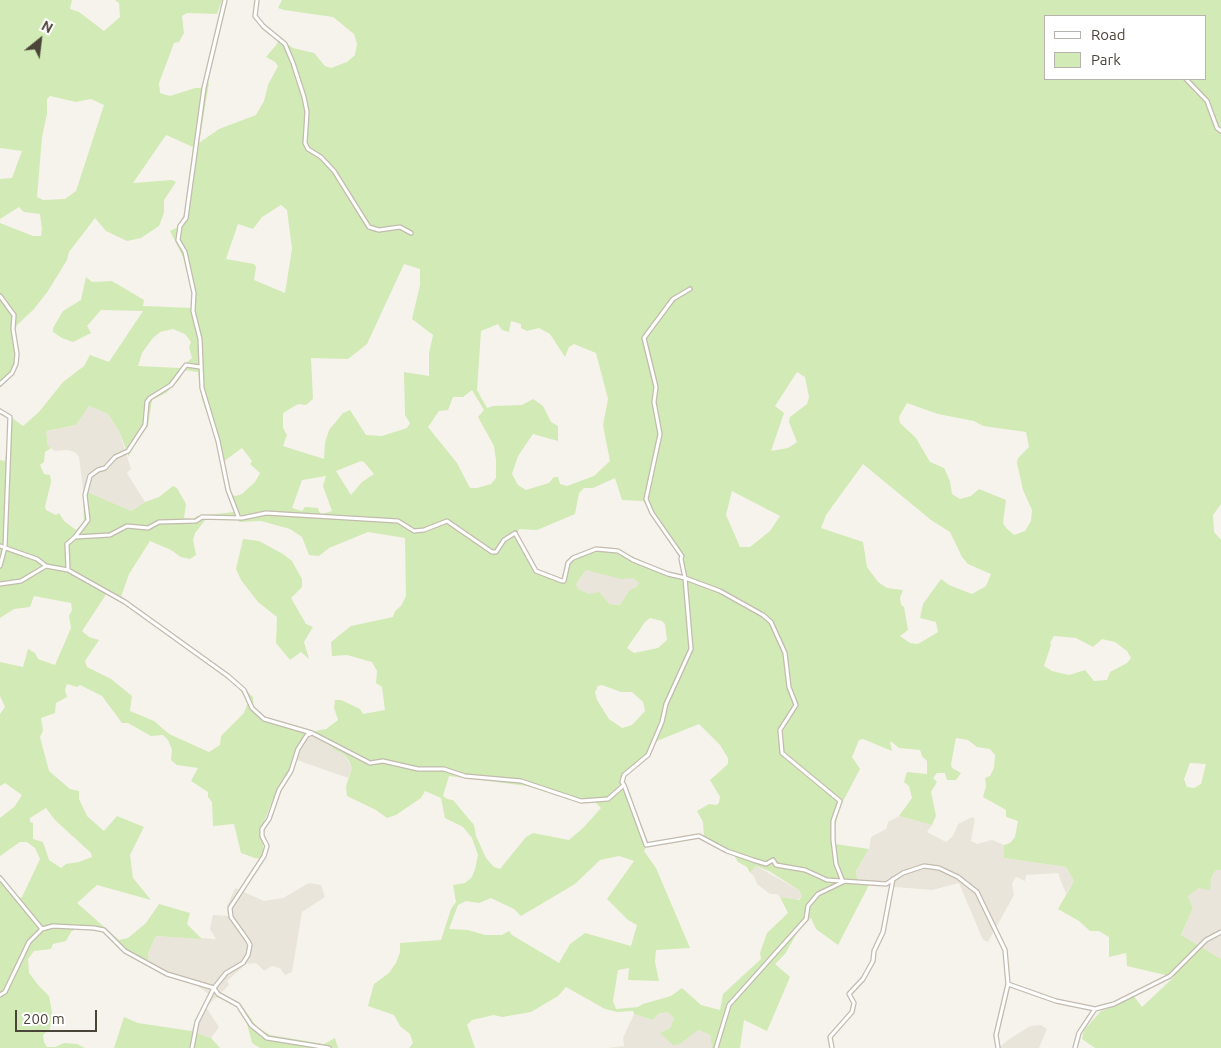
<!DOCTYPE html>
<html>
<head>
<meta charset="utf-8">
<style>
  body { margin:0 }
  #map { position:relative; width:1221px; height:1048px; overflow:hidden; background:#f6f3ec; font-family:Ubuntu,sans-serif }
  canvas { display:block }
  .legend { position:absolute; left:1044px; top:15px; width:162px; height:65px; box-sizing:border-box; background:#fff; border:1px solid #b7b4b0; margin:0; padding:6px 9px; list-style:none; font-size:15px; color:#4b4439 }
  .legend li { display:flex; align-items:center; gap:10px; height:25px }
  .legend b { width:25px; border:1px solid #b7b4b0 }
  .north { position:absolute; left:15px; top:15px; width:50px; height:50px; -webkit-text-stroke:4px #fff; paint-order:stroke; rotate:29deg; font-size:14px; font-weight:700; line-height:20px; text-align:center; color:#4b4439 }
  .north::after { content:''; display:block; margin:auto; width:18px; height:22px; background:#4b4439; clip-path:polygon(50% 0,100% 100%,50% 72%,0 100%) }
  .scale { position:absolute; left:15px; top:1010px; width:82px; height:22px; box-sizing:border-box; border:2px solid #4b4439; border-top:0; padding-left:6px; font-size:15px; line-height:18px; white-space:nowrap; color:#4b4439; -webkit-text-stroke:4px #fff; paint-order:stroke }
</style>
</head>
<body>
<div id="map">
<canvas width="1221" height="1048"></canvas>
<ul class="legend">
<li><b style="height:6px;background:#fff"></b>Road</li>
<li><b style="height:14px;background:#d2eab5"></b>Park</li>
</ul>
<div class="north">N</div>
<div class="scale">200 m</div>
</div>
<script>
const ctx = document.querySelector('canvas').getContext('2d');
ctx.lineJoin = 'round';
function fill(path, color) { ctx.fillStyle = color; ctx.fill(path, 'evenodd'); }
const poly = rows => new Path2D(rows.map(r => 'M' + r).join(''));
function stroke(path, color, width, dash) { ctx.strokeStyle = color; ctx.lineWidth = width; ctx.lineCap = dash ? 'butt' : 'round'; ctx.setLineDash(dash || []); ctx.stroke(path); }
const residential = poly([
  [89,406,108,414,119,431,131,469,127,473,145,502,131,511,83,490,79,457,75,452,67,450,55,451,48,446,46,431,76,425],
  [586,570,633,578,639,583,620,605,609,604,578,589,576,584],
  [312,734,321,738,336,751,344,754,352,768,348,778,297,760,300,747,306,737],
  [899,816,932,825,927,832,946,842,953,836,958,824,972,817,975,819,971,841,977,844,992,840,1004,845,1004,858,1066,867,1074,881,1066,894,1058,873,1026,875,1025,881,1016,877,1012,883,1014,895,1004,913,988,942,983,940,959,883,932,890,858,884,856,871,869,849,871,837,886,829,888,822],
  [756,866,799,890,802,896,797,900,780,897,777,894,770,894,757,884,754,876,750,873],
  [1216,870,1221,870,1221,959,1181,935,1193,908,1188,896,1211,878],
  [309,883,321,885,325,897,302,912,292,972,285,975,280,968,272,966,264,971,256,963,246,964,227,981,229,985,206,1007,219,1027,211,1038,191,1031,210,995,195,984,171,977,149,966,148,953,156,936,216,939,210,929,213,915,228,916,227,906,235,888,264,901,283,898],
  [667,1012,674,1018,670,1028,661,1033,680,1044,697,1030,710,1035,712,1048,607,1048,624,1046,623,1038,634,1014,653,1020,658,1014],
  [1041,1025,1047,1029,1039,1048,999,1048,1008,1040,1030,1026]
]);
const green = poly([
  [0,0,72,0,70,9,79,12,104,31,120,17,119,3,115,0,222,0,217,14,187,13,182,16,184,33,179,42,174,43,159,83,160,93,170,96,195,88,203,88,206,81,209,83,199,143,219,129,256,115,264,101,268,85,278,66,275,62,266,57,281,39,293,48,314,53,325,66,331,68,347,62,355,55,357,44,354,34,333,17,284,10,278,8,282,0,1221,0,1221,504,1213,515,1214,532,1221,540,1221,870,1216,870,1211,878,1210,890,1199,888,1188,896,1193,908,1181,935,1221,959,1221,1048,1095,1048,1082,1039,1084,1030,1101,1011,1118,1005,1133,995,1142,1007,1174,977,1127,966,1126,953,1109,957,1109,937,1099,931,1090,931,1079,921,1058,909,1074,881,1066,867,1004,858,1004,845,1010,843,1015,837,1018,821,1006,817,1006,810,983,797,986,786,985,778,990,776,994,768,995,755,990,749,977,747,968,740,956,738,951,764,952,768,961,773,956,780,947,780,945,773,937,773,933,778,937,782,931,792,936,816,932,825,899,816,912,798,909,786,904,782,907,772,927,774,927,761,922,756,920,750,899,748,892,742,890,742,892,751,863,739,859,740,852,757,860,769,839,809,835,828,835,844,869,849,856,871,858,884,869,885,838,945,816,929,811,918,797,933,785,954,775,964,790,977,767,1031,744,1020,740,1048,712,1048,710,1035,698,1030,680,1044,673,1045,660,1033,670,1028,674,1018,667,1012,658,1014,653,1020,634,1014,633,1011,617,1012,605,1009,566,987,558,996,531,1012,502,1017,494,1015,472,1020,467,1025,475,1048,409,1048,413,1043,410,1034,400,1026,394,1015,368,1006,374,984,389,973,396,963,400,952,400,943,441,940,451,909,456,902,453,885,465,883,472,877,475,869,478,855,472,838,463,827,445,818,441,798,425,791,421,798,396,815,387,818,376,810,347,796,346,786,352,768,349,761,344,754,336,751,321,738,312,734,306,737,300,747,290,777,281,791,276,792,261,829,264,852,262,859,255,858,241,853,234,824,213,826,212,802,208,797,208,792,191,781,198,768,177,765,171,760,172,750,168,740,163,735,151,736,128,723,122,723,102,696,80,685,77,687,67,684,65,690,67,697,56,703,55,713,41,718,43,731,40,737,49,771,70,789,79,791,79,799,87,816,104,831,117,816,144,827,130,855,133,878,151,900,97,885,77,903,119,940,128,938,146,923,159,904,190,913,187,924,202,939,156,936,148,953,149,966,129,956,103,931,75,929,71,932,66,941,53,944,51,949,34,951,28,959,29,973,39,986,49,996,52,1012,50,1029,43,1035,44,1042,47,1047,55,1047,64,1043,77,1044,85,1048,0,1048,0,875,18,898,22,897,40,859,35,848,27,842,20,842,0,856,0,818,15,806,22,795,5,783,0,786,0,714,5,707,0,696,0,662,23,667,28,649,35,653,38,659,55,665,71,628,69,616,72,610,71,603,34,596,30,607,14,609,0,618,0,460,5,461,8,427,7,417,0,414,0,409,23,426,39,412,63,382,84,366,90,355,109,362,143,311,101,310,87,326,91,333,73,342,62,338,53,332,53,328,63,311,81,300,86,277,92,282,112,281,144,300,143,306,193,308,192,294,183,257,170,231,176,228,184,215,193,147,166,135,133,183,172,180,176,182,164,200,164,213,159,226,141,238,127,241,106,231,95,218,69,252,67,260,48,291,34,309,17,325,15,331,19,359,17,368,0,388,0,223,33,236,41,236,42,229,40,214,24,212,19,207,0,219,0,179,12,178,22,151,0,148],
  [1045,16,1205,16,1205,79,1045,79],
  [50,96,76,102,91,99,104,105,76,191,65,199,43,200,37,197,42,137,47,114,47,99],
  [281,205,287,210,292,249,285,293,254,280,256,267,254,264,226,259,238,224,253,229,262,217],
  [404,264,420,269,420,285,412,319,433,335,429,353,429,376,404,372,405,415,410,423,407,428,382,436,366,435,350,410,343,413,329,430,325,443,324,459,283,446,287,435,283,428,283,413,298,404,306,405,313,399,311,358,348,359,367,344],
  [511,321,521,324,521,328,527,331,539,328,550,334,565,357,569,347,574,344,596,353,608,399,603,425,610,461,594,476,567,486,560,484,558,477,554,477,549,483,526,490,518,485,512,474,518,456,533,434,558,441,558,426,551,422,543,406,533,399,522,405,493,406,487,408,477,390,481,331,498,324,502,330,509,332],
  [173,329,185,334,191,342,189,347,192,358,180,368,138,366,142,353,152,339,160,332],
  [184,370,198,372,202,400,211,424,234,512,197,516,193,519,184,518,186,504,177,488,173,486,159,497,145,502,131,511,83,490,84,523,76,530,64,521,59,513,56,515,46,510,45,507,51,482,50,475,44,474,40,465,44,462,45,452,51,448,48,446,46,431,76,425,89,406,108,414,119,431,129,457,130,451,148,426,152,400,166,393,179,380],
  [797,372,805,377,809,397,807,404,790,417,789,422,797,442,788,448,771,451,784,413,775,406],
  [472,390,484,410,478,417,494,446,496,460,496,478,491,484,477,488,470,488,457,463,428,427,439,411,448,410,453,397,463,397],
  [907,403,938,414,974,421,983,426,1026,432,1029,447,1018,458,1017,463,1023,490,1032,510,1031,521,1025,531,1014,535,1006,528,1003,523,1006,500,979,489,971,496,960,499,952,494,950,481,944,468,930,462,916,438,900,423,899,417],
  [242,448,252,461,250,464,260,473,255,482,242,494,236,496,232,495,223,462],
  [361,461,364,462,374,474,362,482,351,495,336,471],
  [863,464,931,520,950,532,962,557,968,564,991,574,986,586,972,594,949,585,941,579,923,604,920,618,936,622,938,632,918,644,910,643,900,636,908,630,904,607,901,605,900,598,903,590,887,588,878,582,867,567,863,542,821,528,826,515],
  [326,476,323,486,332,511,322,514,319,512,318,508,305,507,302,511,292,508,302,480],
  [615,478,622,500,643,501,674,545,678,552,683,576,660,569,625,553,606,547,595,547,572,557,565,566,561,580,536,570,517,534,519,529,537,530,575,514,579,493,584,488,593,488],
  [732,491,780,516,770,531,750,547,740,547,726,515],
  [237,518,239,522,261,521,290,529,302,537,309,555,319,556,329,548,368,532,405,538,406,596,401,606,395,611,393,617,351,626,331,642,332,656,347,655,372,662,377,671,376,683,382,687,385,710,363,714,360,709,341,700,335,700,334,708,338,720,326,729,310,732,270,720,254,709,253,697,236,680,121,597,129,574,150,541,171,550,181,557,190,559,196,555,193,540,195,533,206,519],
  [586,570,621,579,633,578,639,583,636,587,629,591,620,605,609,604,599,592,589,594,578,589,576,584],
  [107,593,158,627,238,687,248,702,244,713,221,736,220,745,209,752,169,734,154,721,130,711,132,696,111,679,87,667,85,661,99,640,89,637,82,631],
  [650,618,662,621,665,624,667,640,658,648,634,653,627,648,645,622],
  [1054,636,1076,638,1093,647,1102,639,1115,642,1127,651,1131,658,1127,663,1110,672,1107,680,1094,681,1085,670,1069,675,1052,671,1044,666,1051,645,1050,643],
  [602,685,621,692,632,692,643,702,645,711,632,725,622,728,609,719,597,700,595,692,598,686],
  [699,724,720,745,728,758,728,764,710,780,720,797,719,803,716,805,709,804,697,811,703,822,704,837,699,835,649,844,624,780,627,774,649,757,657,741],
  [1190,763,1206,764,1201,784,1194,788,1187,787,1184,779],
  [449,776,527,786,582,803,595,802,601,808,584,827,569,840,533,833,526,837,500,869,494,867,486,858,476,836,474,825,453,800,447,799,443,796],
  [46,808,55,820,91,853,92,857,79,862,66,864,61,868,49,860,43,842,33,839,33,823,30,822,30,818],
  [698,838,734,855,738,862,747,867,750,873,756,866,769,871,799,890,802,896,799,900,780,897,788,913,767,933,760,953,761,959,723,994,720,1010,701,1005,682,988,671,996,643,1004,638,1007,616,1009,613,1001,618,970,629,968,628,980,659,981,655,962,656,950,690,948,656,868,644,851,646,847],
  [619,856,634,861,607,899,628,920,637,925,631,946,585,933,570,944,559,963,512,935,509,931,502,935,485,935,468,930,449,929,458,905,466,901,479,903,491,898,514,909,521,916,575,884,600,860],
  [243,539,259,541,283,554,292,561,302,579,302,587,291,598,306,624,313,627,304,642,309,659,301,652,290,660,276,643,277,617,258,602,241,580,236,569],
  [220,993,240,1003,257,1027,270,1035,324,1044,335,1038,338,1048,260,1048,252,1043,245,1016,239,1007,225,999,215,997],
  [124,1017,138,1023,191,1031,211,1038,220,1048,114,1048]
]);
const minor = poly([
  [225,0,204,88,186,218,180,226,178,240,185,252,194,293,193,311,200,339,202,388,218,441,228,490,238,516],
  [257,0,255,16,263,26,285,44,293,63,304,97,307,112,305,143,308,149,321,157,334,171,369,227,379,230,400,227,411,233],
  [1186,79,1207,101,1217,128,1221,131],
  [690,289,673,299,644,338,656,387,654,402,660,434,646,499,652,513,682,556,681,559,685,578,720,591,763,615,771,622,785,653,789,687,796,705,780,730,782,753,840,801,833,821,833,840,836,864,843,882,818,894,808,906,806,919,729,1005,716,1048],
  [0,296,14,315,13,329,17,354,16,364,12,373,0,384],
  [0,411,10,417,5,547,0,566],
  [75,537,88,520,85,495,90,476,98,470,105,468,115,457,128,451,145,425,147,402,150,398,171,385,186,365,200,367],
  [0,546,37,559,46,566,68,570,125,602,228,676,244,690,252,708,264,719,312,733,370,763,383,761,418,769,444,769,465,776,521,781,581,801,608,799,624,785,646,845,699,836,727,851,753,860,766,864,773,860,776,865,805,870,827,880,886,884,903,873,924,866,939,868,958,877,977,892,1005,950,1008,984,996,1035,998,1048],
  [68,570,67,544,75,537,110,535,127,526,148,528,159,522,196,521,202,517,242,518,266,513,398,521,414,531,424,530,447,521,492,552,496,552,504,540,515,533,536,571,562,581,564,581,568,563,573,558,596,549,618,551,633,560,668,574,685,578,691,649,666,704,662,722,648,755,624,775,622,782,624,785],
  [0,584,21,581,46,566],
  [0,878,42,929],
  [1008,984,1056,1001,1095,1009],
  [0,995,5,992,29,942,42,929,53,926,94,928,104,930,125,951,167,974,214,988,218,994,238,1005,251,1025,267,1038,329,1048],
  [192,1048,197,1022,214,988,226,973,243,963,248,955,250,945,248,941,231,917,230,908,264,856,267,846,262,836,262,829,269,819,279,790,291,771,298,749,307,735,312,733],
  [832,1048,830,1037,852,1012,854,1003,849,994,863,979,873,961,874,951,883,932,893,879],
  [1075,1048,1079,1033,1095,1009,1114,1004,1170,976,1206,940,1221,932]
]);
fill(residential, '#eae5da');
fill(green, '#d2eab5');
stroke(minor, '#c2bbae', 5.5);
stroke(minor, '#fff', 3);
</script>
</body>
</html>
